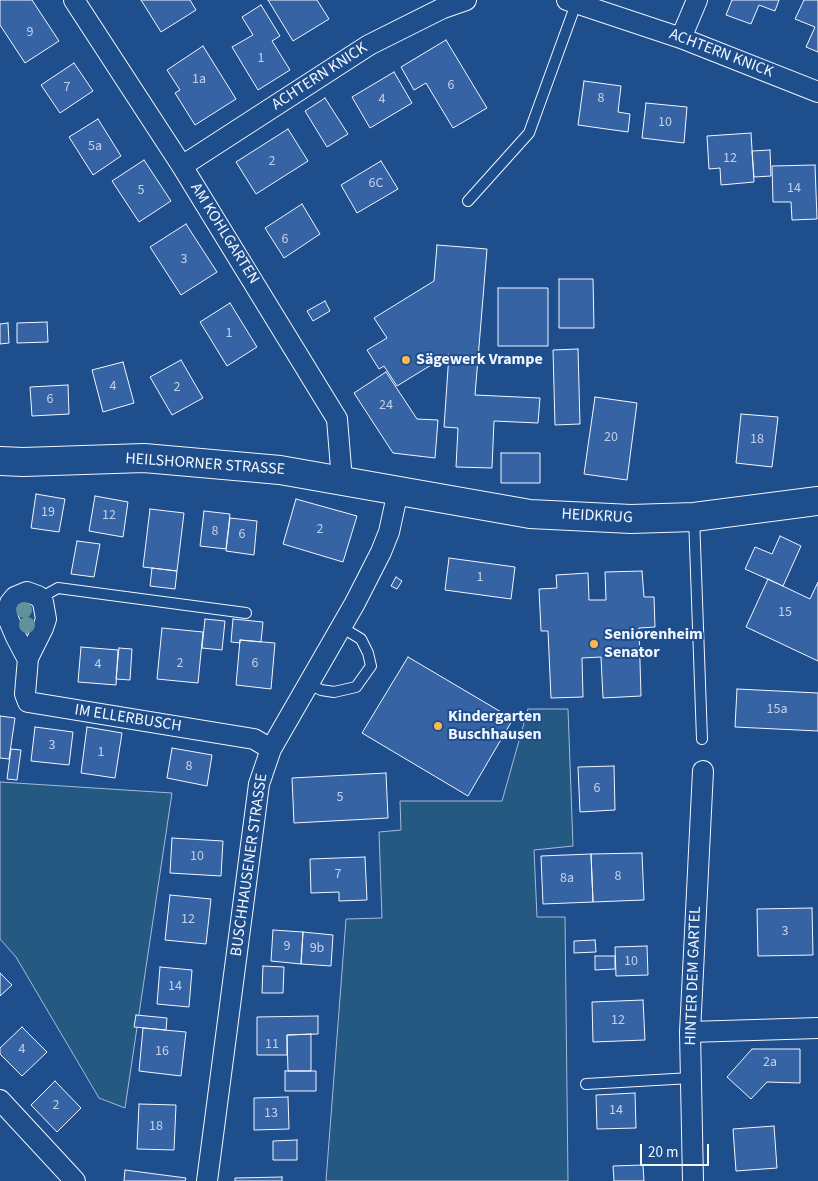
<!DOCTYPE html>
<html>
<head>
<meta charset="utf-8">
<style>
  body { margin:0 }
  #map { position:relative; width:818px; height:1181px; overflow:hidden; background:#1f4e8c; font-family:"Source Sans 3",sans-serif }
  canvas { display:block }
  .scale { position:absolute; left:640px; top:1144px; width:69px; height:22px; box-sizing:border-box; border:2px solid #f2f6ff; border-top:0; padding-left:6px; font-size:15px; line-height:18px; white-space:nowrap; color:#f2f6ff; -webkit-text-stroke:4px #1f4e8c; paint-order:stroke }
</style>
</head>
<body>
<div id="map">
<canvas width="818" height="1181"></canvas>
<div class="scale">20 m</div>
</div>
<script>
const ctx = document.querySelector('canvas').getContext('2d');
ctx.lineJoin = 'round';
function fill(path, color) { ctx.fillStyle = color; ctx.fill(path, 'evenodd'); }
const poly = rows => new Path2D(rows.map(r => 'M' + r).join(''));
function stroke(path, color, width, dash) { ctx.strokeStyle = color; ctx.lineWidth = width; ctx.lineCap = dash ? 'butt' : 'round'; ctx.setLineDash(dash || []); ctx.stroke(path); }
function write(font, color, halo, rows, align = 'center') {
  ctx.font = font + ' "Source Sans 3",sans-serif'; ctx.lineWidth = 4; ctx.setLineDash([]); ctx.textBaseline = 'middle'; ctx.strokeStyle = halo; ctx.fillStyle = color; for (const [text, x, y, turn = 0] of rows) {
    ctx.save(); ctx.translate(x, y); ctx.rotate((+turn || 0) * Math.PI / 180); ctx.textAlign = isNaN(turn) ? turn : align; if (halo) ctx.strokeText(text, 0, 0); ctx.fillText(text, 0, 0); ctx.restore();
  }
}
const green = poly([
  [528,709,568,709,573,846,534,850,537,917,565,917,568,1181,326,1181,346,919,382,918,379,832,401,830,400,801,502,801,528,709],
  [0,782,172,793,125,1108,99,1098,16,957,0,939,0,782]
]);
const building = poly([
  [0,0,32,0,59,41,25,63,0,25,0,0],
  [141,0,190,0,196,10,161,32,141,0],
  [268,0,317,0,329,19,293,41,268,0],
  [732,0,779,0,775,11,759,5,751,24,726,15,732,0],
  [804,0,818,0,818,52,806,47,815,27,795,19,804,0],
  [261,5,280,36,272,41,290,70,258,90,232,47,253,35,242,17,261,5],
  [446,40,487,108,453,128,426,83,414,90,401,67,446,40],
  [203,46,236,99,195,125,175,93,180,90,167,70,203,46],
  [74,63,93,91,60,113,41,85,74,63],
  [394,72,412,103,370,128,352,97,394,72],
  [584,81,621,86,618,112,630,114,628,132,578,125,584,81],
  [325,98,348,134,327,147,305,111,325,98],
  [646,103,687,107,684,143,642,138,646,103],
  [98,119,121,156,93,175,69,137,98,119],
  [288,129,308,161,256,194,236,162,288,129],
  [751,133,754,182,721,185,720,168,709,169,707,136,751,133],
  [770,150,771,176,754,177,752,151,770,150],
  [144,160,171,201,139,222,112,181,144,160],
  [381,161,398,189,357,213,341,185,381,161],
  [815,165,817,219,792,220,791,202,773,202,772,166,815,165],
  [302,204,320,234,284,258,265,228,302,204],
  [186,224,217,272,181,295,150,247,186,224],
  [437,245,487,249,475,395,540,398,538,423,494,421,492,468,456,467,458,428,444,427,449,354,397,386,384,366,379,369,367,350,387,338,374,318,434,281,437,245],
  [559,279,593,279,594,328,559,328,559,279],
  [498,288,548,288,548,346,498,346,498,288],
  [325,301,330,311,313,321,307,311,325,301],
  [230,303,257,347,227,366,200,322,230,303],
  [47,322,48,342,17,343,17,323,47,322],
  [8,323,9,343,0,344,0,324,8,323],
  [578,349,580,424,555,425,553,350,578,349],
  [181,360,203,398,172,415,150,377,181,360],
  [123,362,134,403,103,412,92,370,123,362],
  [386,372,417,419,438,420,435,458,393,453,354,393,386,372],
  [68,385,69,414,32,416,30,387,68,385],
  [595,397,637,403,627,480,584,474,595,397],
  [741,414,778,417,772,467,736,463,741,414],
  [501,453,540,453,540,483,501,483,501,453],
  [36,494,65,499,59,532,31,528,36,494],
  [95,496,128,502,123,537,89,531,95,496],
  [296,499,357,516,343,562,283,544,296,499],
  [150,509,184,513,177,571,143,567,150,509],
  [204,511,230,514,226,549,200,546,204,511],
  [230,518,257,521,254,555,226,551,230,518],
  [780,536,801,546,783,586,745,569,755,547,772,554,780,536],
  [77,541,100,544,94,577,71,574,77,541],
  [449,558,515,567,511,599,445,590,449,558],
  [152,568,177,571,175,589,150,586,152,568],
  [642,571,644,597,654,597,655,627,639,628,641,696,603,698,601,657,582,658,583,697,551,698,548,631,541,631,539,589,557,588,556,575,588,573,589,600,606,600,605,572,642,571],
  [396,577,402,581,397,589,391,586,396,577],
  [768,579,810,599,818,582,818,661,746,627,768,579],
  [205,619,225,621,222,650,202,648,205,619],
  [233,619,263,622,261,642,240,640,240,643,231,642,233,619],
  [162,628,203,632,198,683,157,679,162,628],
  [240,640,275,643,271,689,236,685,240,640],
  [81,647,118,650,116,685,78,682,81,647],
  [119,648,132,649,130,680,116,679,119,648],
  [408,657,513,719,468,796,362,733,408,657],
  [737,689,818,693,818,731,735,727,737,689],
  [0,716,15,718,9,759,0,758,0,716],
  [35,727,73,732,69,765,31,761,35,727],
  [87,727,122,733,115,778,81,773,87,727],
  [172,748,212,755,207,786,167,778,172,748],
  [11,749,21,750,17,780,7,779,11,749],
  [614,766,615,810,580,812,578,767,614,766],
  [386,773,388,818,294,823,292,778,386,773],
  [172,838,223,841,221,876,170,873,172,838],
  [642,853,644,900,593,902,591,854,642,853],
  [591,854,593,902,543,904,541,856,591,854],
  [365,857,367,900,339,901,339,892,311,893,310,859,365,857],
  [170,895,211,899,206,944,165,940,170,895],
  [812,908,813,955,758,956,757,909,812,908],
  [273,930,303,932,301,964,271,961,273,930],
  [303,932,333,935,331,966,301,964,303,932],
  [595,940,596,952,574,953,574,941,595,940],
  [647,946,648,975,616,976,615,947,647,946],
  [595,956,615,956,615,969,595,970,595,956],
  [263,966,284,967,283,993,262,993,263,966],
  [160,967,192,970,189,1007,157,1004,160,967],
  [0,973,12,985,0,996,0,973],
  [643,1000,645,1040,593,1042,592,1002,643,1000],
  [136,1015,167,1018,166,1030,134,1027,136,1015],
  [318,1016,318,1034,287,1035,287,1055,257,1055,257,1017,318,1016],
  [22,1027,47,1052,22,1076,0,1054,0,1048,22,1027],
  [143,1028,186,1032,181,1076,139,1071,143,1028],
  [311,1034,311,1071,288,1071,287,1035,311,1034],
  [752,1049,800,1049,800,1083,767,1082,751,1099,727,1077,752,1049],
  [285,1071,316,1071,316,1091,285,1091,285,1071],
  [55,1081,81,1108,57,1132,31,1105,55,1081],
  [635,1093,636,1128,597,1129,596,1095,635,1093],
  [288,1097,289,1129,254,1130,254,1098,288,1097],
  [139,1104,176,1105,174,1150,137,1149,139,1104],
  [774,1126,777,1168,736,1171,733,1129,774,1126],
  [297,1140,297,1160,273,1160,273,1141,297,1140],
  [643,1165,644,1181,614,1181,613,1166,643,1165],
  [125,1170,186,1178,185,1181,124,1181,125,1170],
  [282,1177,282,1181,235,1181,235,1178,282,1177]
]);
const service = poly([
  [468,201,529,133,577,1],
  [694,517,702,739],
  [40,598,58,588,246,613],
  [309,684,321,690,334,692,356,687,371,666,368,653,361,639,341,627],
  [586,1084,691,1078]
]);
const minor = poly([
  [74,0,182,166,337,419,342,480],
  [567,0,681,38,818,92],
  [681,38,697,0],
  [182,166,369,45,443,8,466,0],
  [28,658,26,656,16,637,7,616,10,603,15,597,27,592,38,596,43,602,46,619,43,628,28,658,25,694,28,702,254,739,271,749],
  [690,1032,818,1028],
  [0,1100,75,1181],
  [207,1181,259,784,271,749,355,603,381,552,389,532,398,491],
  [693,1181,690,1032,703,771]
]);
const secondary = poly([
  [0,461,23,462,144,458,280,470,530,514,631,519,694,517,818,501]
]);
const trees = [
  [24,610],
  [27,625]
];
const markers = [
  [406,360,5,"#ffb74d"],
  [594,644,5,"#ffb74d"],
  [438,726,5,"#ffb74d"]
];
const numberNames = [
  ["9",30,33],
  ["1",261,59],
  ["1a",199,80],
  ["6",451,86],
  ["7",67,88],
  ["8",601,99],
  ["4",382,100],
  ["10",665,123],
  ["5a",95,147],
  ["12",730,159],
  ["2",272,162],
  ["6C",376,184],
  ["14",794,189],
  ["5",141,191],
  ["6",285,240],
  ["3",184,260],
  ["1",229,334],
  ["4",113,387],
  ["2",177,388],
  ["6",50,400],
  ["24",386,406],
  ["20",611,438],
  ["18",757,440],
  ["19",48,513],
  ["12",109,516],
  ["2",320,530],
  ["8",215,532],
  ["6",242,535],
  ["1",480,578],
  ["15",785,613],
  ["2",180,664],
  ["6",255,664],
  ["4",98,665],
  ["15a",777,710],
  ["3",52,746],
  ["1",101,753],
  ["8",189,767],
  ["6",597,789],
  ["5",340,798],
  ["10",197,857],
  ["7",338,875],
  ["8",618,877],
  ["8a",567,879],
  ["12",188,920],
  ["3",785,932],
  ["9",287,947],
  ["9b",317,949],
  ["10",631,962],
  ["14",175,987],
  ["12",618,1021],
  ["11",272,1045],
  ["4",22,1050],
  ["16",162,1052],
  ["2a",770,1063],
  ["2",56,1106],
  ["14",616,1111],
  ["13",271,1114],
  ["18",156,1127]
];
const streetNames = [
  ["ACHTERN KNICK",721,54,21],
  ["ACHTERN KNICK",320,77,-33],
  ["AM KOHLGARTEN",224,234,58],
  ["HEILSHORNER STRASSE",205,465,4],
  ["HEIDKRUG",597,517,3],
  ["IM ELLERBUSCH",128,719,9],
  ["BUSCHHAUSENER STRASSE",250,865,-82],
  ["HINTER DEM GARTEL",694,976,-88]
];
const poiNames = [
  ["Sägewerk Vrampe",416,360],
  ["Seniorenheim",604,635],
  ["Senator",604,653],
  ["Kindergarten",448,717],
  ["Buschhausen",448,735]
];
fill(green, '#245a82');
stroke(green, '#a8bbd7', 1);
fill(building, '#3563a3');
stroke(building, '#f2f6ff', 1);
stroke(service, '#f2f6ff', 12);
stroke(minor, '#f2f6ff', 22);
stroke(secondary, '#f2f6ff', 30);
stroke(service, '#1f4e8c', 10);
stroke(minor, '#1f4e8c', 20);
stroke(secondary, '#1f4e8c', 28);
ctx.fillStyle = '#61919a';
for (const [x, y] of trees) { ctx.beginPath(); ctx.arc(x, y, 8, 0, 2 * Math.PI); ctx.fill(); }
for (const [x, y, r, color] of markers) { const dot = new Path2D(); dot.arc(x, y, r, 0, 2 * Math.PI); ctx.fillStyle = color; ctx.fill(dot); stroke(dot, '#1f4e8c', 2); }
write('14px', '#c3d1e8', null, numberNames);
write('16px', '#f2f6ff', '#1f4e8c', streetNames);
write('bold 16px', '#f2f6ff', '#1f4e8c', poiNames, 'left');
</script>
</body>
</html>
